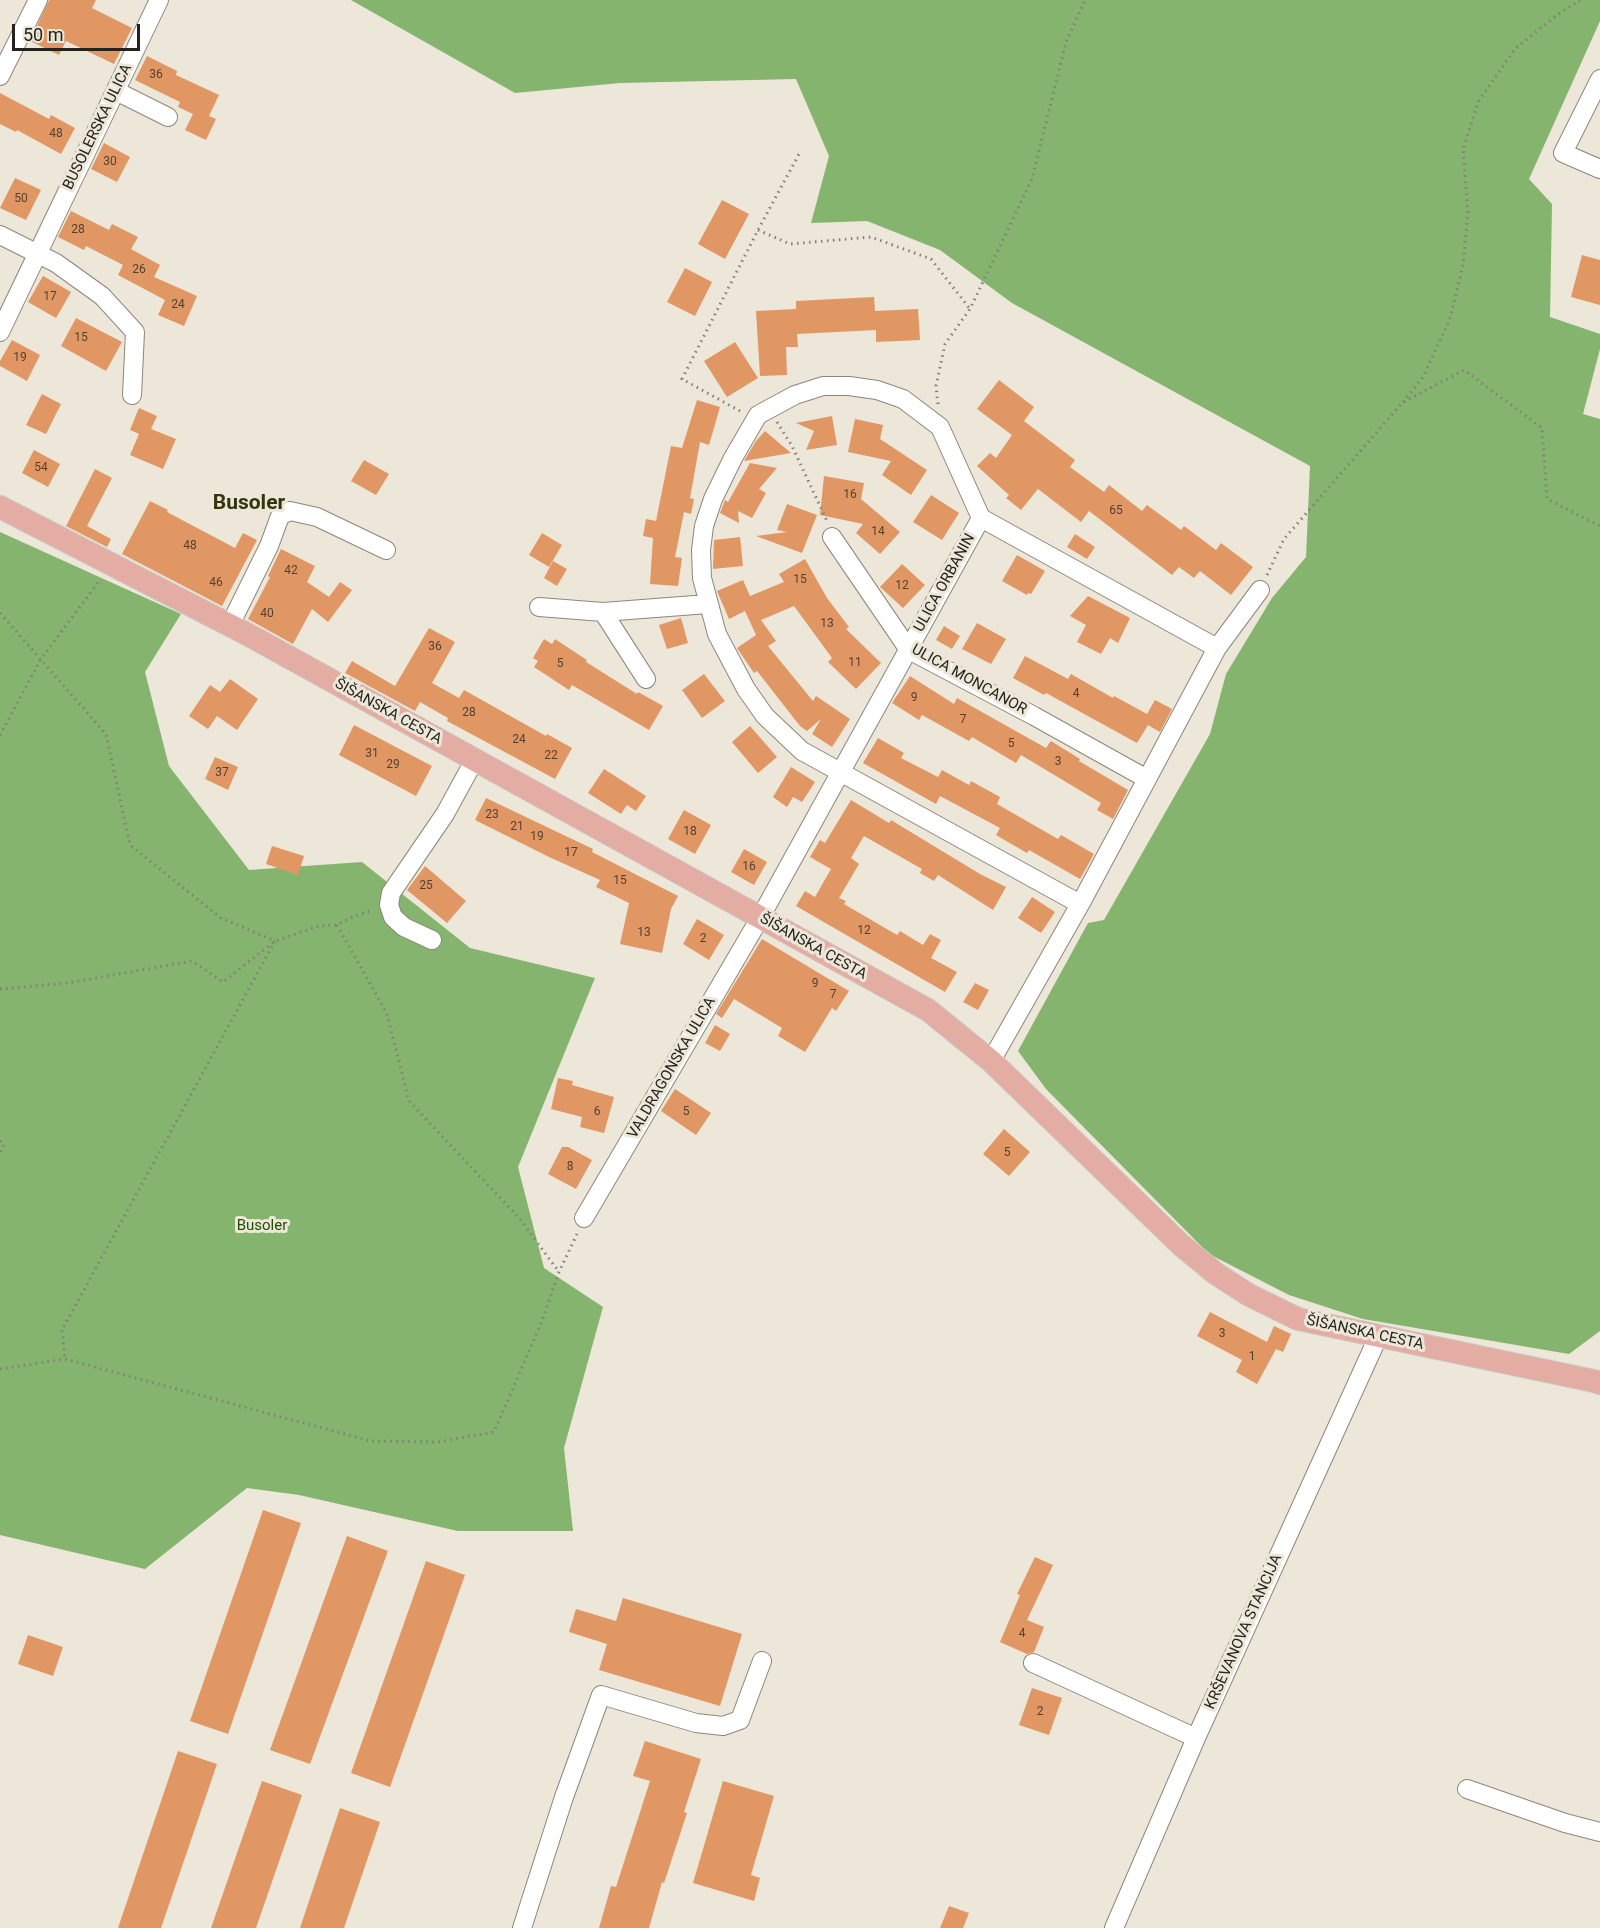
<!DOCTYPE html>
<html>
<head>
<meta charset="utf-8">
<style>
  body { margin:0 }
  #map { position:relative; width:1600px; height:1928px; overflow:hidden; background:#ece7d9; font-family:Roboto,sans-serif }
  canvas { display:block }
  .scale { position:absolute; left:12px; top:24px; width:128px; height:27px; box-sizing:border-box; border:3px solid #25231e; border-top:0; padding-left:8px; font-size:18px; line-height:21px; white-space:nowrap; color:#25231e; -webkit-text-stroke:4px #ece7d9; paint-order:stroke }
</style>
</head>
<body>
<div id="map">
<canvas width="1600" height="1928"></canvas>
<div class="scale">50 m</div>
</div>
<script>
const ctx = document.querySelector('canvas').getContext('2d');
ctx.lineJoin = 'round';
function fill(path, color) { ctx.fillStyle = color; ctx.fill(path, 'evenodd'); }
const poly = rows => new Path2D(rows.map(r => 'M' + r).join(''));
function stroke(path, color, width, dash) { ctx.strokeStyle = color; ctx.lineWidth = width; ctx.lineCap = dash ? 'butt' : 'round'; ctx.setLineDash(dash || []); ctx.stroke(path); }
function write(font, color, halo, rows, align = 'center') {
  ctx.font = font + ' Roboto,sans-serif'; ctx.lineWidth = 6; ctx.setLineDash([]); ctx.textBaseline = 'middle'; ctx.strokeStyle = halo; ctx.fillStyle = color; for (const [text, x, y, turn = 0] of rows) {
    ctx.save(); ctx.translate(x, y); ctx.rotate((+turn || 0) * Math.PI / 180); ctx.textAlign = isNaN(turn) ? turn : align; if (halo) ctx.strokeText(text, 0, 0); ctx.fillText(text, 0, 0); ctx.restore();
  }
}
const forest = poly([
  [351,0,1600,0,1600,21,1529,179,1552,204,1550,317,1600,334,1600,349,1583,414,1600,419,1600,1331,1569,1354,1363,1319,1289,1295,1209,1254,1046,1089,1018,1051,1088,923,1104,920,1210,734,1226,674,1272,598,1306,557,1310,466,1012,303,940,250,867,221,811,223,829,156,796,79,620,83,515,93],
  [0,532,181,614,145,672,169,766,249,870,362,862,470,948,595,978,518,1167,544,1268,603,1307,564,1448,573,1531,458,1531,299,1495,247,1488,145,1569,0,1535]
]);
const building = poly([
  [49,0,96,0,92,8,132,28,114,64,66,41,59,55,30,41],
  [147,56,177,71,176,75,219,95,209,116,216,119,206,140,185,130,193,114,178,107,180,102,135,80],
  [0,93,49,119,51,115,75,128,61,154,17,130,16,132,0,124],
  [104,143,130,157,117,182,91,169],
  [15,178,41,190,26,220,0,208],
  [722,200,749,214,725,259,698,244],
  [71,211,109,230,112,224,138,237,131,249,160,265,154,277,197,296,184,326,158,315,165,300,118,275,123,265,86,246,84,250,58,237],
  [1582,255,1600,260,1600,305,1571,297],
  [685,268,712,282,695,316,667,302],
  [43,276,71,292,56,318,28,302],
  [874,297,875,311,918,309,920,340,876,342,876,330,797,334,798,347,786,347,787,375,760,376,756,311,796,309,796,301],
  [76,318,122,342,106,371,61,346],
  [12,340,40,355,27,381,0,366,0,361],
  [735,342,758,378,727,397,704,361],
  [999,380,1034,407,1024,421,1075,460,1070,467,1104,492,1109,485,1142,511,1147,505,1181,530,1184,526,1216,550,1221,543,1253,567,1231,595,1200,571,1194,578,1179,567,1172,575,1089,511,1081,522,1038,489,1021,510,1006,498,1009,495,977,466,990,453,996,458,1012,435,977,409],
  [42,394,61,404,46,434,26,425],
  [697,400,720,407,709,445,700,442,690,498,694,499,691,514,684,512,675,557,682,558,678,586,650,584,653,538,643,536,646,519,656,521,671,446,682,448],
  [139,408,157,416,151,429,176,439,163,469,130,455,139,434,130,430],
  [832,416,837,445,806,450,814,431,796,423],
  [855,419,883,425,880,439,927,470,911,495,882,475,891,461,848,452],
  [765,431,791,453,744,461,756,441],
  [34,450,60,464,48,487,22,473],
  [364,460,389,474,376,495,351,481],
  [750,463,777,468,759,489,766,493,752,518,738,511,739,523,720,513,725,500,728,502],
  [95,469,112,478,87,526,111,539,107,547,66,526],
  [824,476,864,483,861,499,900,532,880,554,856,533,863,524,820,515],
  [931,495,959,513,942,540,913,522],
  [150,501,168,510,167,512,235,548,243,533,257,540,222,606,122,554],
  [787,504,817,515,802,553,756,536,787,532,777,530],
  [542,533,562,545,549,567,529,555],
  [1075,534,1095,547,1087,559,1067,547],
  [740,537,743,566,713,569,714,540],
  [281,549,315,566,307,582,329,597,340,582,352,590,328,622,312,609,293,644,248,619,270,577,268,576],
  [1017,555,1045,571,1031,594,1028,593,1027,595,1002,581],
  [805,559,827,598,849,627,846,629,881,663,856,689,828,662,832,658,794,606,761,620,776,641,768,646,813,701,816,696,850,719,832,747,812,734,821,719,807,731,800,726,757,671,754,673,737,648,756,635,745,611,729,619,717,591,743,580,750,596,784,582,779,574],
  [553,561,567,569,557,586,544,578],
  [902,564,925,585,903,608,880,587],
  [1088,596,1130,618,1118,643,1110,638,1101,654,1077,642,1086,625,1070,616],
  [681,618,688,643,667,649,659,625],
  [977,623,1006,639,991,664,962,649],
  [944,626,960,636,952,649,936,640],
  [429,628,455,642,432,683,459,698,464,690,546,736,547,734,572,748,555,779,447,721,448,718,420,702,415,711,345,673,352,661,395,686],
  [544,639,552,644,555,639,587,660,586,662,637,694,638,692,663,706,649,730,572,685,569,690,534,667,538,661,533,658],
  [1025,656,1068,679,1071,674,1113,698,1114,696,1147,714,1155,700,1172,709,1160,732,1148,725,1137,743,1046,693,1044,695,1013,678],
  [704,674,725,701,702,718,682,690],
  [910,676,954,704,957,698,1046,748,1051,741,1080,759,1079,761,1128,790,1113,819,1097,810,1101,803,1021,755,1016,763,972,737,969,741,922,715,919,720,892,703],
  [230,679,258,699,237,730,217,716,208,729,189,716,210,685,220,692],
  [354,725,432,766,416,796,339,755],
  [750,726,777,757,758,773,732,742],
  [878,738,904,753,901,758,938,777,942,770,969,785,971,781,1000,797,997,804,1058,839,1061,835,1094,854,1080,879,1029,850,1027,853,996,835,1000,828,940,796,936,804,863,763],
  [215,757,238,767,228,790,205,779],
  [791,767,815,782,802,802,793,797,787,807,773,797],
  [604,769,646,796,636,811,627,805,621,814,588,793],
  [486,798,593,849,592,852,678,896,671,909,662,953,620,944,629,903,596,887,600,880,549,857,475,820],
  [851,800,889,823,891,820,980,874,1006,887,993,910,938,875,934,881,920,873,922,869,864,836,851,858,859,864,839,898,846,901,844,904,897,935,900,931,923,945,930,934,941,940,931,958,957,972,945,992,796,906,805,891,815,897,831,869,810,857,820,840,825,843],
  [684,810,711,825,695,854,668,839],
  [272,846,304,856,298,875,266,864],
  [744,849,767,862,754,885,731,872],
  [425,866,466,901,447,923,407,890],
  [1032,897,1055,912,1041,933,1018,918],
  [697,919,724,935,709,960,683,944],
  [762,939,849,991,836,1011,832,1008,805,1052,778,1036,782,1028,734,999,722,1018,716,1014],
  [975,983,989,990,978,1010,963,1002],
  [715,1025,730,1034,720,1051,705,1043],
  [558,1078,573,1081,572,1085,614,1097,604,1133,580,1127,582,1117,551,1109],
  [675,1089,711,1113,696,1135,661,1111],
  [1004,1129,1030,1152,1009,1176,983,1154],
  [562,1147,568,1147,592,1160,576,1189,548,1174],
  [1210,1312,1267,1342,1274,1326,1291,1334,1283,1352,1276,1349,1257,1384,1236,1372,1242,1360,1197,1336],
  [263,1510,301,1523,228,1734,190,1721],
  [347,1536,388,1551,310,1764,270,1750],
  [1035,1557,1053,1565,1027,1620,1044,1627,1034,1652,1027,1654,1000,1642,1020,1595,1017,1594],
  [426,1561,465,1575,390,1787,351,1773],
  [623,1598,742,1634,720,1706,599,1670,607,1644,569,1632,576,1609,616,1621],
  [28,1635,63,1647,53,1676,18,1664],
  [1032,1688,1062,1698,1049,1735,1019,1725],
  [645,1741,701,1759,684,1812,687,1813,664,1883,662,1882,649,1928,599,1928,611,1886,616,1887,650,1781,633,1776],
  [178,1751,217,1764,161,1928,118,1928],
  [262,1781,302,1795,256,1928,211,1928],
  [723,1781,774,1796,751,1875,760,1878,754,1901,693,1883],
  [340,1808,380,1822,344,1928,300,1928],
  [949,1906,969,1913,963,1928,940,1928]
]);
const path = poly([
  [758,230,790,244,871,237,931,259,970,309],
  [1403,402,1423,377,1450,319,1463,265,1468,213,1463,150,1478,102,1515,49,1557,15,1580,0],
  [938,404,936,386,945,344,970,309,1032,179,1066,42,1085,0],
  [740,411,682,379,758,230,799,154],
  [777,422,792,446,827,521],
  [1267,575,1284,539,1402,403,1464,370,1542,428,1547,499,1600,526],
  [0,613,106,734,130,845,221,918,275,941,62,1330,65,1359],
  [0,735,41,659,100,580],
  [337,925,387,1014,409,1101,520,1219,559,1272],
  [0,989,68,983,192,961,223,982,275,941,319,926,337,925,355,916,373,910],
  [0,1141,4,1145,0,1153],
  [0,1369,65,1359,371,1441,437,1442,494,1432,542,1321,559,1272,577,1234]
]);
const minor = poly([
  [0,76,38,0],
  [1600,79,1563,153,1600,169],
  [116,91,168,117],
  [0,235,56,263,102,296,135,332,132,395],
  [0,332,159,0],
  [832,537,909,650,1034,716,1147,779],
  [539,607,603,612,708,604],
  [603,612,646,679],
  [230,625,269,546,280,516,290,511,317,517,386,550],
  [1080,904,802,751,765,716,746,689,717,634,702,578,701,550,704,526,713,499,733,458,758,415,795,395,823,386,849,386,877,390,903,399,940,427,981,518,1217,648],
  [432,940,404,927,393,917,389,905,391,893,445,814,474,761],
  [991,1061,1083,899,1217,648,1260,590],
  [584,1218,760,918,981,518],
  [1033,1663,1196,1738],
  [1467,1789,1565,1823,1600,1832],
  [522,1928,564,1797,601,1695,696,1723,723,1726,740,1720,762,1661],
  [1114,1928,1196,1738,1378,1337]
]);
const major = poly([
  [0,507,247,634,928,1010,991,1061,1180,1244,1215,1273,1249,1295,1298,1319,1594,1381,1600,1383]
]);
const numberNames = [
  ["36",156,75],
  ["48",56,134],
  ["30",110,162],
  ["50",21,199],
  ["28",78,230],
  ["26",139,270],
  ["17",50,297],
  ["24",178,305],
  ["15",81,338],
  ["19",20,358],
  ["54",41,468],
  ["16",850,495],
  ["65",1116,511],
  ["14",878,532],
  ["48",190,546],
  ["42",291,571],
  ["15",800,580],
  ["46",216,583],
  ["12",902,586],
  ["40",267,614],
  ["13",827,624],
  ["36",435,647],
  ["11",855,663],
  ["5",560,664],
  ["4",1076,694],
  ["9",914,698],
  ["28",469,713],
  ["7",963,720],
  ["24",519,740],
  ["5",1011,744],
  ["31",372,754],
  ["22",551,756],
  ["3",1058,762],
  ["29",393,765],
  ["37",222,773],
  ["23",492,815],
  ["21",517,827],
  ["18",690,832],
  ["19",537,837],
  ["17",571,853],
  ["16",749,867],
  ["15",620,881],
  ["25",426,886],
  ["12",864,931],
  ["13",644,933],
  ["2",703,939],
  ["9",815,984],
  ["7",833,995],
  ["6",597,1112],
  ["5",686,1112],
  ["5",1007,1153],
  ["8",570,1167],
  ["3",1222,1334],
  ["1",1252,1357],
  ["4",1022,1634],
  ["2",1040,1712]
];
const streetNames = [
  ["BUSOLERSKA ULICA",98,127,-64],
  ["ULICA ORBANIN",945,583,-61],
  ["ULICA MONCANOR",969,680,29],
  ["ŠIŠANSKA CESTA",388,712,29],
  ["ŠIŠANSKA CESTA",813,947,29],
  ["VALDRAGONSKA ULICA",672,1068,-60],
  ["ŠIŠANSKA CESTA",1365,1333,12],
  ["KRŠEVANOVA STANCIJA",1244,1632,-66]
];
const parkNames = [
  ["Busoler",262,1226]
];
const districtNames = [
  ["Busoler",249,504]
];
fill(forest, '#84b46d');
fill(building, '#e19764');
stroke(minor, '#8d877b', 20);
stroke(major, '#cbcac9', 24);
stroke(path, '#837f76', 3, [1.5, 4.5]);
stroke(minor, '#fff', 18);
stroke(major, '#e4ada3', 22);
write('12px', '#544030', null, numberNames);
write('15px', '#25231e', '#ece7d9', streetNames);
write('15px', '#224f00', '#ece7d9', parkNames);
write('bold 21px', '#33350c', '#ece7d9', districtNames);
</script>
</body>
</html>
